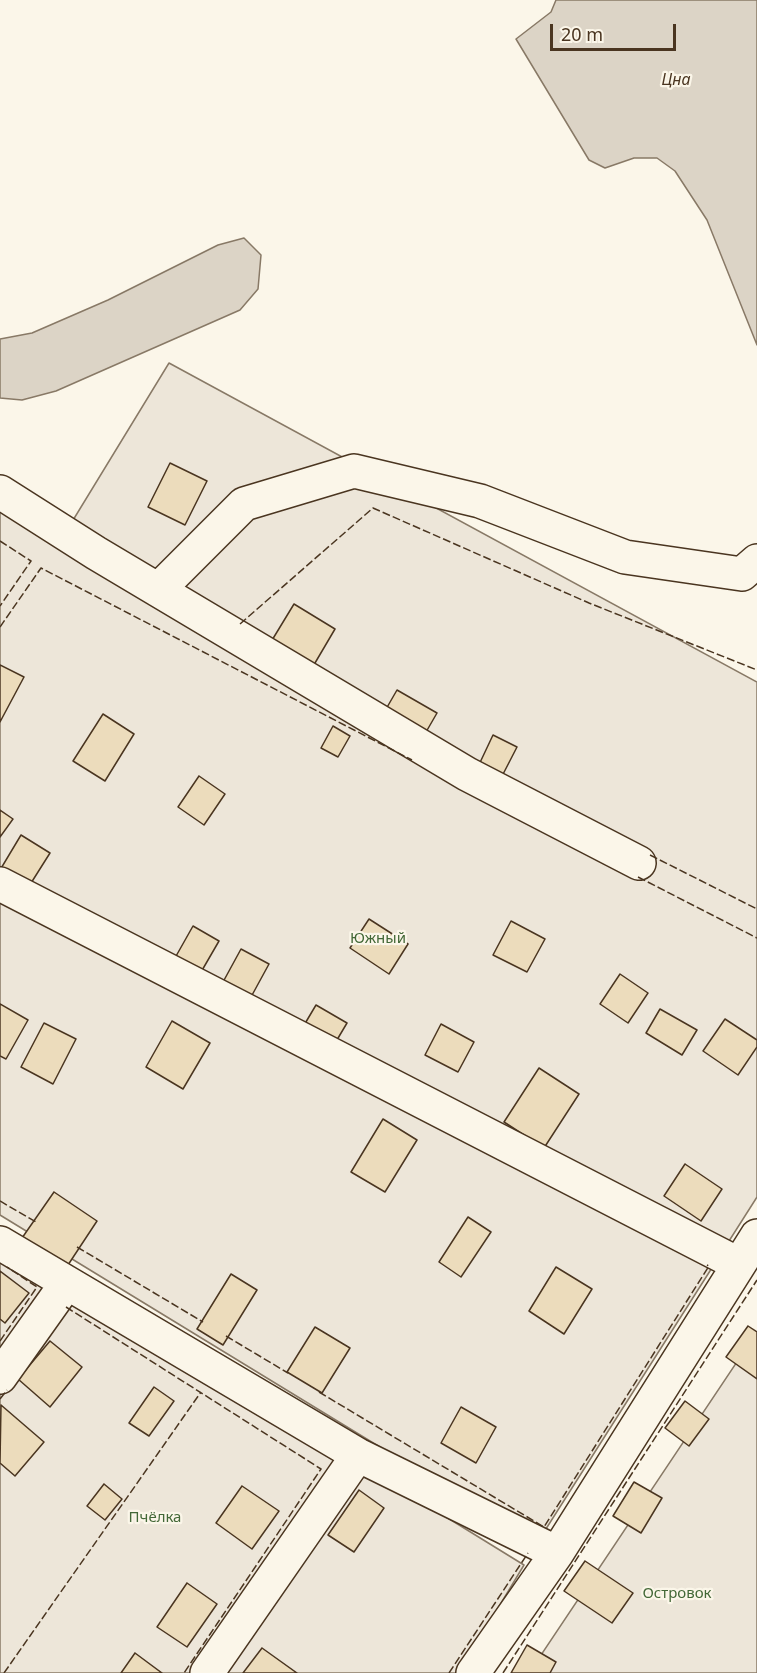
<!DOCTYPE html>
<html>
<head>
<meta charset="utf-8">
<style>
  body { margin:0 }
  #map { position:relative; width:757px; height:1673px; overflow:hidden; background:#fbf6e9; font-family:"Noto Sans",sans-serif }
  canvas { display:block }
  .scale { position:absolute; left:550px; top:24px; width:126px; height:27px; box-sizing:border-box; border:3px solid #4a3520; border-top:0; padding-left:8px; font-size:18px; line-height:21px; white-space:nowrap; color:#4a3520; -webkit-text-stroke:4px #fbf6e9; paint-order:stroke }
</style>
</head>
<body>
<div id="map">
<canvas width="757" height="1673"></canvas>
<div class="scale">20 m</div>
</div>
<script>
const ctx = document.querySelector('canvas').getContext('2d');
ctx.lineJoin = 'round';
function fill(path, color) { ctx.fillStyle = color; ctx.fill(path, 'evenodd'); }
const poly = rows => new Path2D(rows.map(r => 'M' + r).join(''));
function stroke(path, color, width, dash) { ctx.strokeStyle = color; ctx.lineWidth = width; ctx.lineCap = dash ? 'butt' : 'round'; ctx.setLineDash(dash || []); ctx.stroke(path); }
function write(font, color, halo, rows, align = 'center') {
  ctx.font = font + ' "Noto Sans",sans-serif'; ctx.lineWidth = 4.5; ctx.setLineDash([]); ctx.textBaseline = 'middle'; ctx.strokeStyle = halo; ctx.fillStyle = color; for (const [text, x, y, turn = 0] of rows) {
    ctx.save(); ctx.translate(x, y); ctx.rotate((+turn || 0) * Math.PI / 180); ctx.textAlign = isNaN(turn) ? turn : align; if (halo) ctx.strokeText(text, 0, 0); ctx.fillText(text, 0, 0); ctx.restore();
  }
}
const green = poly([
  [169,363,757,682,757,1197,537,1543,0,1215,0,495,67,530,169,363],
  [0,1242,524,1565,459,1673,0,1673,0,1242],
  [757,1332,757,1673,529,1673,757,1332]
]);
const water = poly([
  [556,0,757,0,757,345,707,220,675,171,657,158,634,158,605,168,589,160,516,39,551,12,556,0],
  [244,238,261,255,258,289,240,310,56,391,22,400,0,398,0,339,32,333,108,300,218,245,244,238]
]);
const building = poly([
  [170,463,207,481,185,525,148,507,170,463],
  [294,604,335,629,305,680,263,655,294,604],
  [0,665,24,677,0,722,0,665],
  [397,690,437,713,422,739,382,716,397,690],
  [103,714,134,734,105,781,73,761,103,714],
  [333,726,350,736,338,757,321,748,333,726],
  [493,735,517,747,499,782,476,771,493,735],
  [199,776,225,794,204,825,178,807,199,776],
  [0,810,13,819,0,837,0,810],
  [21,835,50,853,26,891,0,870,21,835],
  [369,919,408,944,389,974,350,948,369,919],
  [511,921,545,939,527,972,493,955,511,921],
  [193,926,219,941,197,979,171,965,193,926],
  [241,949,269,964,245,1008,217,993,241,949],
  [620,974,648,993,628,1023,600,1004,620,974],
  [0,1004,28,1020,6,1059,0,1056,0,1004],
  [316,1005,347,1023,328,1055,297,1037,316,1005],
  [660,1009,697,1030,682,1055,646,1033,660,1009],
  [725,1019,757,1040,757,1047,738,1075,703,1051,725,1019],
  [172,1021,210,1043,183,1089,146,1067,172,1021],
  [44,1023,76,1039,53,1084,21,1067,44,1023],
  [441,1024,474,1042,458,1072,425,1055,441,1024],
  [539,1068,579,1094,544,1148,504,1122,539,1068],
  [383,1119,417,1140,385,1192,351,1172,383,1119],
  [685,1164,722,1189,701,1221,664,1196,685,1164],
  [54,1192,97,1221,66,1268,22,1238,54,1192],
  [468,1217,491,1232,461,1277,439,1262,468,1217],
  [556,1267,592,1289,564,1334,529,1311,556,1267],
  [0,1271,29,1293,5,1323,0,1319,0,1271],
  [231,1274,257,1290,223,1345,197,1329,231,1274],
  [748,1326,757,1332,757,1379,726,1357,748,1326],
  [315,1327,350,1348,322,1393,287,1372,315,1327],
  [50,1341,82,1367,50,1407,18,1379,50,1341],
  [154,1387,174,1401,149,1436,129,1423,154,1387],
  [685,1401,709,1419,689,1446,665,1428,685,1401],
  [1,1405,44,1442,15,1476,0,1463,1,1405],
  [461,1407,496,1427,476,1463,441,1443,461,1407],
  [634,1482,662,1498,641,1533,613,1516,634,1482],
  [104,1484,122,1499,105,1520,87,1506,104,1484],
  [242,1486,279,1511,252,1549,216,1523,242,1486],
  [359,1490,384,1508,354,1552,328,1535,359,1490],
  [585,1561,633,1593,612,1623,564,1591,585,1561],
  [187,1583,217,1604,187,1647,157,1627,187,1583],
  [527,1645,556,1662,550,1673,511,1673,527,1645],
  [262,1648,297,1673,243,1673,262,1648],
  [135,1653,162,1673,121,1673,135,1653]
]);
const minor = poly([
  [0,492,96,553,467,774,639,863],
  [158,590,244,504,354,471,480,501,625,557,742,574,757,561],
  [0,884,738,1264],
  [0,1243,358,1455,557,1553],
  [0,1377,66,1284],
  [207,1673,358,1455],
  [473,1673,557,1553,757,1236]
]);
const fence = poly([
  [0,541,31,561,0,606],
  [240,624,373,508,589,603,757,670],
  [0,627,41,568,412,760],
  [650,855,757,909],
  [638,877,757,938],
  [0,1201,36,1222],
  [77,1247,203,1322],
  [66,1307,321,1469,184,1673],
  [226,1336,288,1373],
  [0,1341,37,1287,7,1267],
  [319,1392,544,1527,709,1266,707,1265],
  [0,1399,7,1390],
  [4,1673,201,1392],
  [449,1673,528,1553],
  [503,1673,757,1280]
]);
const parkNames = [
  ["Южный",378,939],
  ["Пчёлка",155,1518],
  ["Островок",677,1594]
];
const waterNames = [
  ["Цна",676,80]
];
fill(green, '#ede6d9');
stroke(green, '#887966', 1.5);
fill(water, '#dcd4c6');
stroke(water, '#887966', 1.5);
fill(building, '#ecdcbc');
stroke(building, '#4a3520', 1.5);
stroke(minor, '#4a3520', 36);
stroke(minor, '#fbf6e9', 33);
stroke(fence, '#4a3520', 1.5, [8, 3]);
write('15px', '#436837', '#fbf6e9', parkNames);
write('italic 16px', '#4a3520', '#fbf6e9', waterNames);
</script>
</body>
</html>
